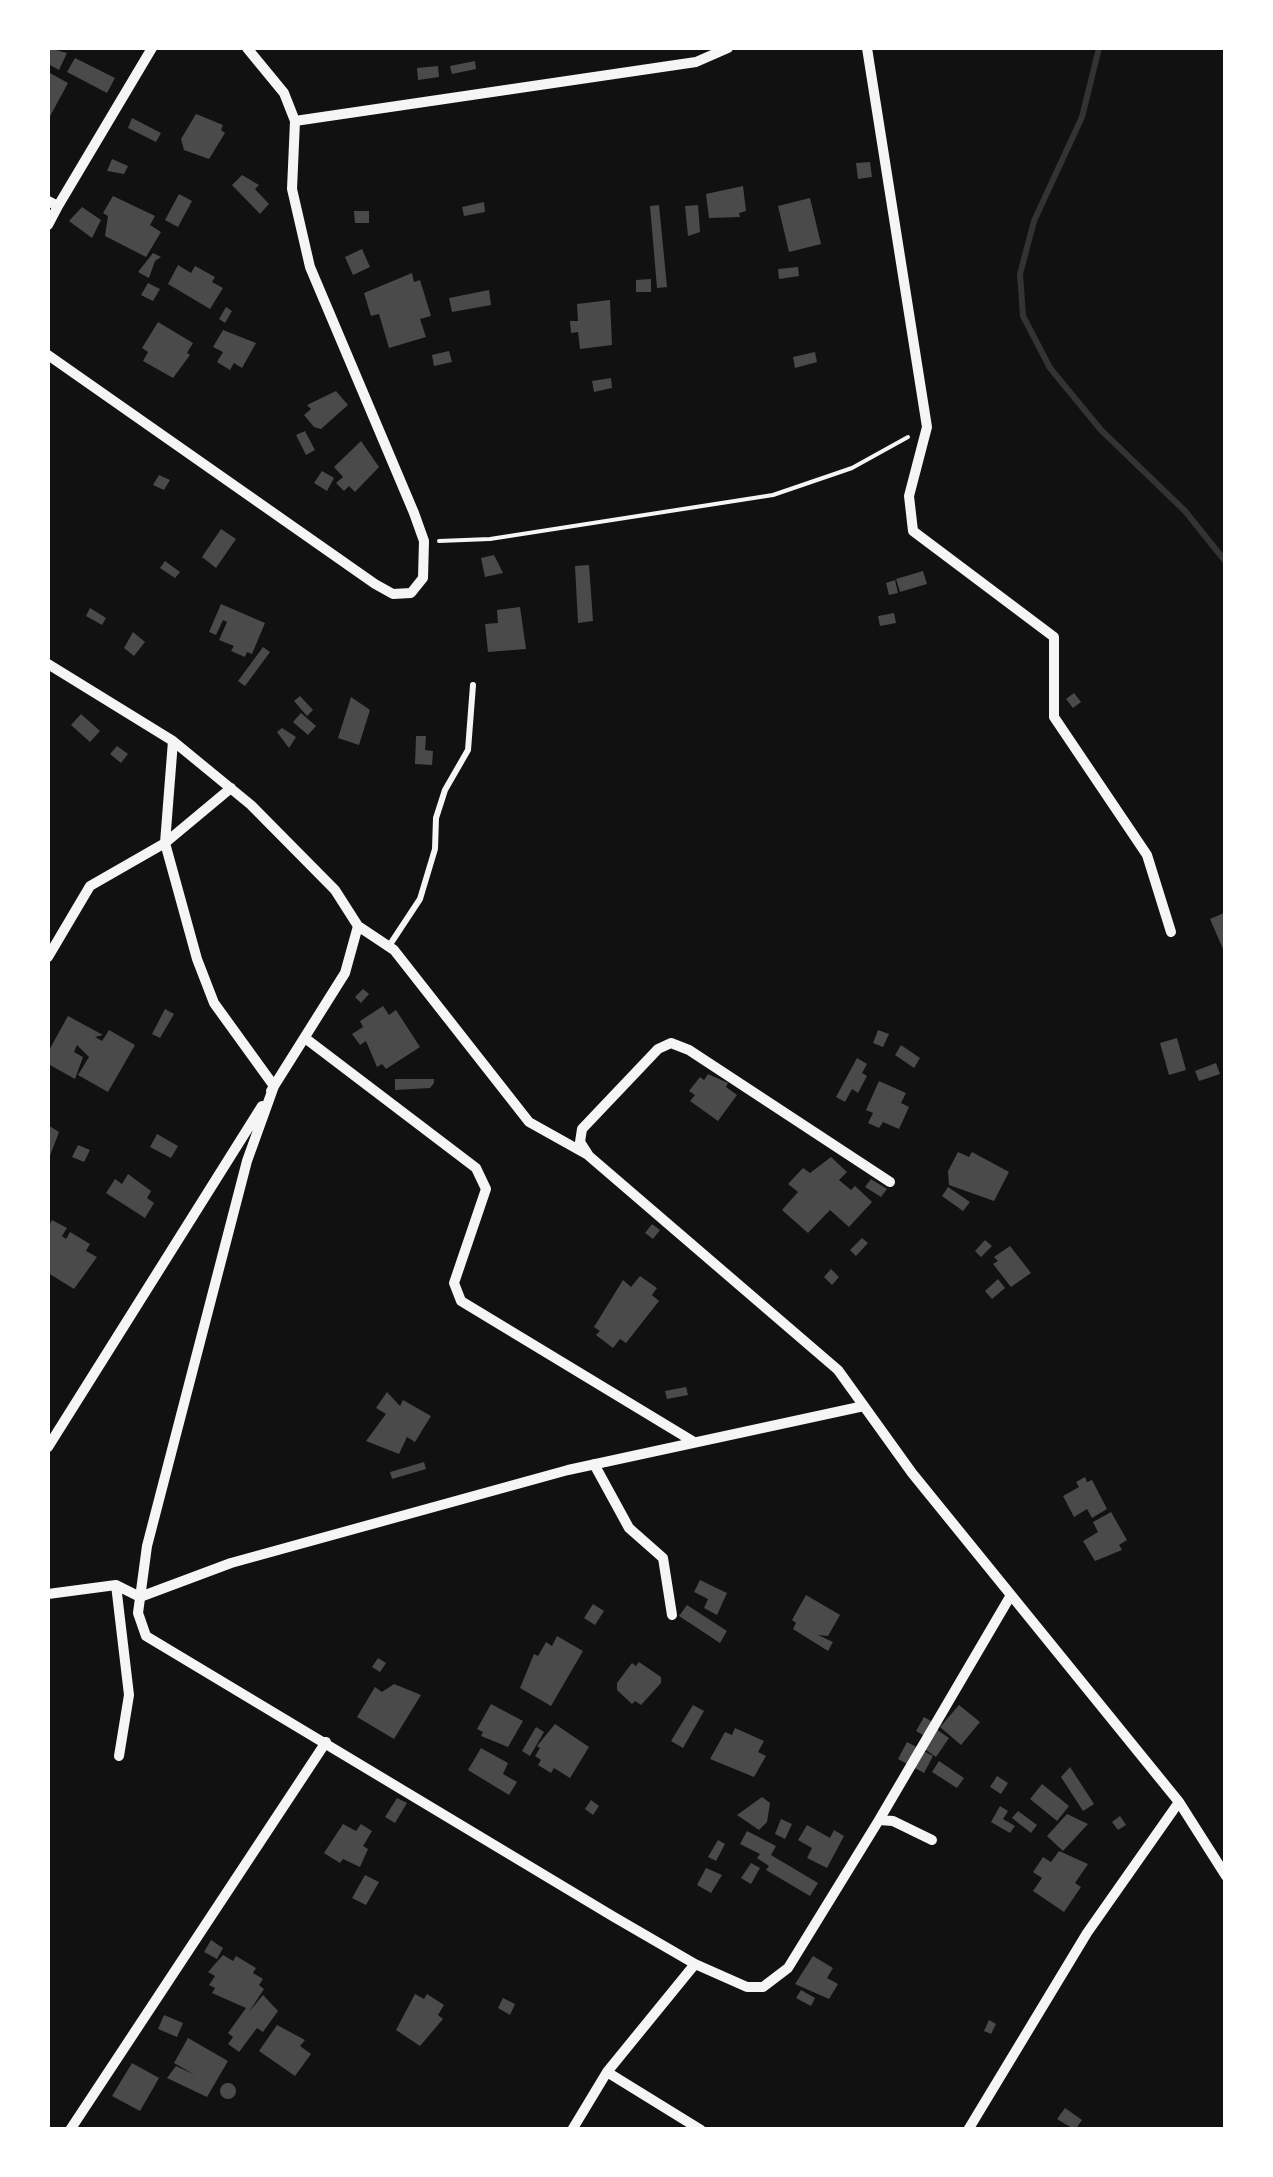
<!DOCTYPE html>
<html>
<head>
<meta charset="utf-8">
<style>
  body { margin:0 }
  #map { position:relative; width:1273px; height:2177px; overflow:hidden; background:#111; font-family:Montserrat,sans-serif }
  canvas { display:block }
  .frame { position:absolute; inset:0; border:50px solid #fff; pointer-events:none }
</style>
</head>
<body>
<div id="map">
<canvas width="1273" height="2177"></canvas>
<div class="frame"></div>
</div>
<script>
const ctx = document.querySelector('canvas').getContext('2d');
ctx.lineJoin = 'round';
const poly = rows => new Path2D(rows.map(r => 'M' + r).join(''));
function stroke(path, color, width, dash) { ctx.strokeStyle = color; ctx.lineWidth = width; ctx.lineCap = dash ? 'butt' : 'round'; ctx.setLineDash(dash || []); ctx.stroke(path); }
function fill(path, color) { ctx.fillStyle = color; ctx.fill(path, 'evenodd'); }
const stream = poly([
  [1099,48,1082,117,1034,221,1020,274,1023,316,1050,368,1101,430,1185,511,1226,562]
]);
const building = poly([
  [48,48,67,53,59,70,48,64],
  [75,58,115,78,107,93,67,72],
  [475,61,476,69,452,74,450,66],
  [438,66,439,77,418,80,417,68],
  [48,72,68,83,48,120],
  [196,114,223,125,221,130,225,133,209,159,184,150,181,139],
  [132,118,161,133,156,142,128,128],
  [112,159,128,166,124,174,107,171],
  [870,162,872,177,858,179,856,163],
  [242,175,259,185,255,189,269,204,260,214,232,185],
  [743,186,746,211,739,213,740,217,709,218,706,194],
  [179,194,192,201,178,227,165,220],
  [113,196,155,216,150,225,161,232,146,257,105,236,108,216,103,213],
  [810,198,821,244,789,252,778,206],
  [484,202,485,212,464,216,462,207],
  [659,205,667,287,657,288,650,206],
  [698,205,700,232,688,236,685,206],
  [82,207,101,220,92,238,69,221],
  [354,211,369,211,369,223,355,223],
  [362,249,370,267,353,275,345,257],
  [153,253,161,257,155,261,149,278,138,272],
  [178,265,191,273,195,266,215,277,212,282,223,288,210,309,168,284],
  [798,267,799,276,779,279,778,269],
  [412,273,414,282,420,280,431,316,420,319,426,337,389,348,379,314,371,316,364,293],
  [651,279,651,292,636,292,636,280],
  [148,283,160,289,153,301,141,295],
  [489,290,491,305,452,312,449,298],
  [610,300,612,345,580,349,578,332,571,333,570,321,578,321,577,304],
  [226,307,232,311,225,323,219,319],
  [158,322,193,343,187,353,190,355,173,378,143,361,148,352,142,348],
  [223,330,256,343,242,368,234,363,230,370,217,362,223,352,213,347],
  [449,351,452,362,434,366,432,355],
  [815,352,817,362,795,368,793,357],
  [611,378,612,388,594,392,592,381],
  [336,391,348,405,321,429,314,427,304,415,311,409,307,405],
  [305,431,315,450,306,455,296,435],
  [361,441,379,467,355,492,349,486,344,491,336,483,343,477,334,467],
  [322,471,334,478,327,491,314,483],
  [159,475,170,480,164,490,153,485],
  [221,529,236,539,216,568,202,557],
  [494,555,503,573,485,577,481,558],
  [165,561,180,572,175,578,160,568],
  [589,565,593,621,578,623,575,566],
  [923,571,927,584,900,592,896,579],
  [895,580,898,593,889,595,886,583],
  [221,604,265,623,252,654,247,652,245,657,231,651,234,646,219,640,227,622,223,620,216,635,209,632],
  [520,607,526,649,488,652,485,624,498,623,497,610],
  [90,608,106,618,102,625,86,616],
  [894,613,896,623,880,626,878,616],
  [133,632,145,642,134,656,124,648],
  [263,647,270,652,245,686,238,681],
  [1074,693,1081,702,1073,708,1066,699],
  [300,696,313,710,307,716,294,701],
  [351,697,370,710,359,745,338,738],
  [301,713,316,726,308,735,293,722],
  [81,714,100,731,90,742,71,725],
  [282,728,296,737,289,748,277,732],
  [416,736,426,736,425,750,433,751,432,765,415,764],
  [117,746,128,754,121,763,110,754],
  [1226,912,1226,956,1210,919],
  [363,989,369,994,361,1003,355,997],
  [383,1006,389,1015,396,1010,420,1047,386,1069,382,1064,377,1067,366,1041,360,1045,352,1034,363,1027,360,1021],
  [165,1009,174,1014,160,1038,152,1034],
  [68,1016,103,1035,95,1037,102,1041,109,1030,135,1045,108,1092,78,1075,89,1057,77,1045,74,1052,83,1057,75,1079,48,1064,48,1052],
  [878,1030,889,1034,883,1047,873,1043],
  [1177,1038,1186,1070,1169,1075,1160,1043],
  [901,1045,920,1058,914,1068,895,1055],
  [857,1058,867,1064,862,1073,867,1076,858,1093,852,1089,845,1102,836,1097],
  [1216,1063,1220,1074,1199,1081,1195,1071],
  [708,1074,728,1083,726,1087,737,1095,718,1121,690,1101,695,1095,689,1091,700,1077,704,1080],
  [395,1079,434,1079,434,1083,430,1088,395,1090],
  [879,1081,906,1093,901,1103,909,1107,899,1129,883,1122,879,1128,868,1123,873,1113,866,1110],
  [48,1125,59,1132,48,1161],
  [157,1134,178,1146,171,1158,150,1147],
  [78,1145,90,1150,84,1162,72,1157],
  [958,1152,969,1157,972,1152,1009,1172,994,1201,949,1185,948,1171],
  [831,1157,847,1172,839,1180,851,1190,855,1186,872,1202,849,1227,830,1210,808,1233,782,1210,798,1192,788,1184,803,1168,810,1173],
  [128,1174,151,1191,147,1198,154,1203,145,1218,106,1193,115,1179,122,1184],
  [871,1179,887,1189,881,1197,865,1187],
  [948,1187,970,1202,963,1211,942,1196],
  [52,1220,67,1228,62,1236,66,1239,70,1232,90,1244,86,1251,97,1257,74,1289,48,1273,48,1227],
  [652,1224,660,1230,653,1239,645,1233],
  [862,1238,868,1243,856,1256,850,1250],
  [985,1240,992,1246,981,1257,975,1251],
  [1010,1246,1031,1273,1011,1287,993,1264,998,1261,994,1257],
  [831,1269,839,1277,832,1285,824,1277],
  [640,1276,657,1288,652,1295,659,1301,626,1343,620,1339,613,1348,596,1335,600,1331,594,1327,623,1280,631,1287],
  [998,1279,1005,1288,992,1299,985,1291],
  [686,1387,688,1395,667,1399,665,1391],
  [387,1392,400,1406,403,1400,431,1416,415,1442,407,1437,399,1454,366,1441,386,1414,376,1408],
  [424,1462,426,1469,392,1479,390,1472],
  [1085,1477,1087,1482,1092,1480,1107,1509,1092,1518,1087,1509,1074,1517,1063,1496,1079,1487,1076,1482],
  [1111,1512,1127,1540,1119,1545,1122,1550,1095,1561,1083,1541,1098,1532,1093,1522],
  [700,1580,727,1593,717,1615,704,1608,708,1599,694,1592],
  [806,1595,840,1615,828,1636,818,1635,833,1642,828,1651,793,1629,796,1623,792,1620],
  [593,1604,604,1611,595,1625,584,1618],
  [687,1605,727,1631,720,1643,679,1616],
  [557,1636,583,1651,551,1706,520,1688,534,1654,538,1656,546,1642,552,1646],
  [378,1658,386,1663,380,1672,372,1667],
  [639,1662,661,1677,661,1683,641,1705,635,1701,632,1704,617,1690,617,1683,632,1663,636,1666],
  [394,1684,421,1695,394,1739,357,1717,375,1687,382,1692],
  [491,1704,523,1721,508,1747,481,1736,483,1732,477,1729],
  [693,1705,704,1711,683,1748,671,1741],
  [959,1705,980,1722,961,1745,940,1727],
  [924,1717,936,1724,928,1738,916,1731],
  [555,1724,589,1747,570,1778,554,1768,551,1773,538,1765,541,1760,535,1756,540,1748,537,1746],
  [536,1727,544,1732,530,1756,522,1751],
  [735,1728,764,1741,758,1752,766,1756,754,1777,710,1759,725,1732,732,1735],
  [936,1729,949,1738,936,1757,923,1748],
  [907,1742,933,1756,924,1773,898,1759],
  [481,1748,508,1763,503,1774,517,1782,509,1795,468,1770],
  [939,1761,964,1778,957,1788,932,1772],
  [1070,1767,1094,1804,1083,1811,1061,1777],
  [997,1776,1008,1783,1001,1794,990,1787],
  [1042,1784,1069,1806,1057,1821,1030,1799],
  [762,1797,770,1803,767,1822,759,1830,737,1815],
  [397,1798,407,1803,395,1823,385,1817],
  [591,1800,599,1806,593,1815,585,1809],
  [1000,1806,1008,1811,1003,1819,1015,1826,1010,1833,991,1822],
  [1018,1811,1037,1825,1031,1833,1012,1818],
  [1067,1814,1088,1824,1063,1851,1047,1836],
  [1120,1816,1126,1825,1118,1830,1112,1822],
  [781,1819,792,1824,785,1839,775,1834],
  [343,1824,356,1831,361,1824,372,1831,363,1846,368,1849,360,1867,343,1859,340,1863,324,1853],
  [807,1825,830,1838,834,1830,844,1836,827,1868,807,1858,812,1848,798,1840],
  [747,1831,776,1846,771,1855,818,1883,810,1896,766,1870,769,1866,757,1858,760,1854,740,1844],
  [718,1840,725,1844,716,1861,708,1857],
  [1059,1851,1088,1864,1075,1883,1081,1887,1064,1912,1033,1891,1042,1878,1033,1872,1043,1857,1051,1862],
  [751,1863,760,1868,751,1884,741,1878],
  [706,1868,722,1875,711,1893,697,1885],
  [365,1875,379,1882,366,1905,352,1898],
  [211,1940,223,1948,217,1959,204,1952],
  [223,1955,233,1961,236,1956,256,1968,253,1973,263,1979,259,1985,264,1989,249,2012,263,1995,278,2011,263,2032,257,2028,239,2052,228,2044,233,2037,228,2033,246,2008,212,1993,215,1988,209,1985,215,1976,208,1972],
  [813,1956,833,1968,827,1978,838,1984,829,1999,795,1984],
  [801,1990,815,1998,811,2006,796,1998],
  [415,1994,424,1999,427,1994,444,2005,438,2015,443,2019,420,2046,396,2030],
  [503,1998,515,2004,510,2015,498,2008],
  [164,2015,183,2023,177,2037,158,2029],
  [989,2020,996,2024,991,2034,984,2031],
  [277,2025,305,2040,300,2046,311,2054,295,2076,259,2051],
  [188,2038,228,2061,207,2097,167,2078,176,2066,195,2075,174,2063],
  [132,2063,159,2078,140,2111,112,2096],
  '220 2091a8 8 0 1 1 16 0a8 8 0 1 1-16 0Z',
  [1065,2108,1082,2120,1075,2130,1057,2119]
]);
const path = poly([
  [439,541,490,539,773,495,852,468,908,437]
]);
const service = poly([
  [389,946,420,899,435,849,436,818,445,790,468,750,473,685]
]);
const minor = poly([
  [867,48,927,427,909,496,913,531,1054,637,1054,717,1147,855,1171,932],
  [295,121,696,62,728,48],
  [48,201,58,206,48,225],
  [58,206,152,48],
  [48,355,375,584,393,594,411,593,423,578,424,541,414,513,310,267,292,189,295,121,284,93,247,48],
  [48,664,173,741,251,805,335,890,358,926,345,973,274,1086,247,1161,147,1546,138,1613,146,1636,614,1917,695,1964,747,1987,763,1987,788,1968,879,1820,893,1821,932,1840],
  [173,741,165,843,197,959,214,1003,274,1086,271,1091],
  [358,926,394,950,529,1122,588,1155],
  [48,957,90,886,165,843,231,788],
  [305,1038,476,1168,486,1189,454,1283,461,1301,694,1442],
  [890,1182,689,1050,671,1043,658,1049,582,1129,580,1142,589,1156,838,1370,912,1473,1179,1802,1226,1876],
  [48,1447,262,1106],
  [594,1464,629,1528,663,1558,672,1615],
  [116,1585,129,1695,119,1756],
  [48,1594,116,1585,140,1597,231,1563,568,1470,864,1406],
  [879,1820,1011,1595],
  [607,2072,701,2130],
  [70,2130,326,1742],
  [572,2130,607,2072,695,1964],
  [968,2130,1087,1933,1179,1802]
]);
stroke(stream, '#333', 6);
fill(building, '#4a4a4a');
stroke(path, '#f5f5f5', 4);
stroke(service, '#f5f5f5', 6);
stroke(minor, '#f5f5f5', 10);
</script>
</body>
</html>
